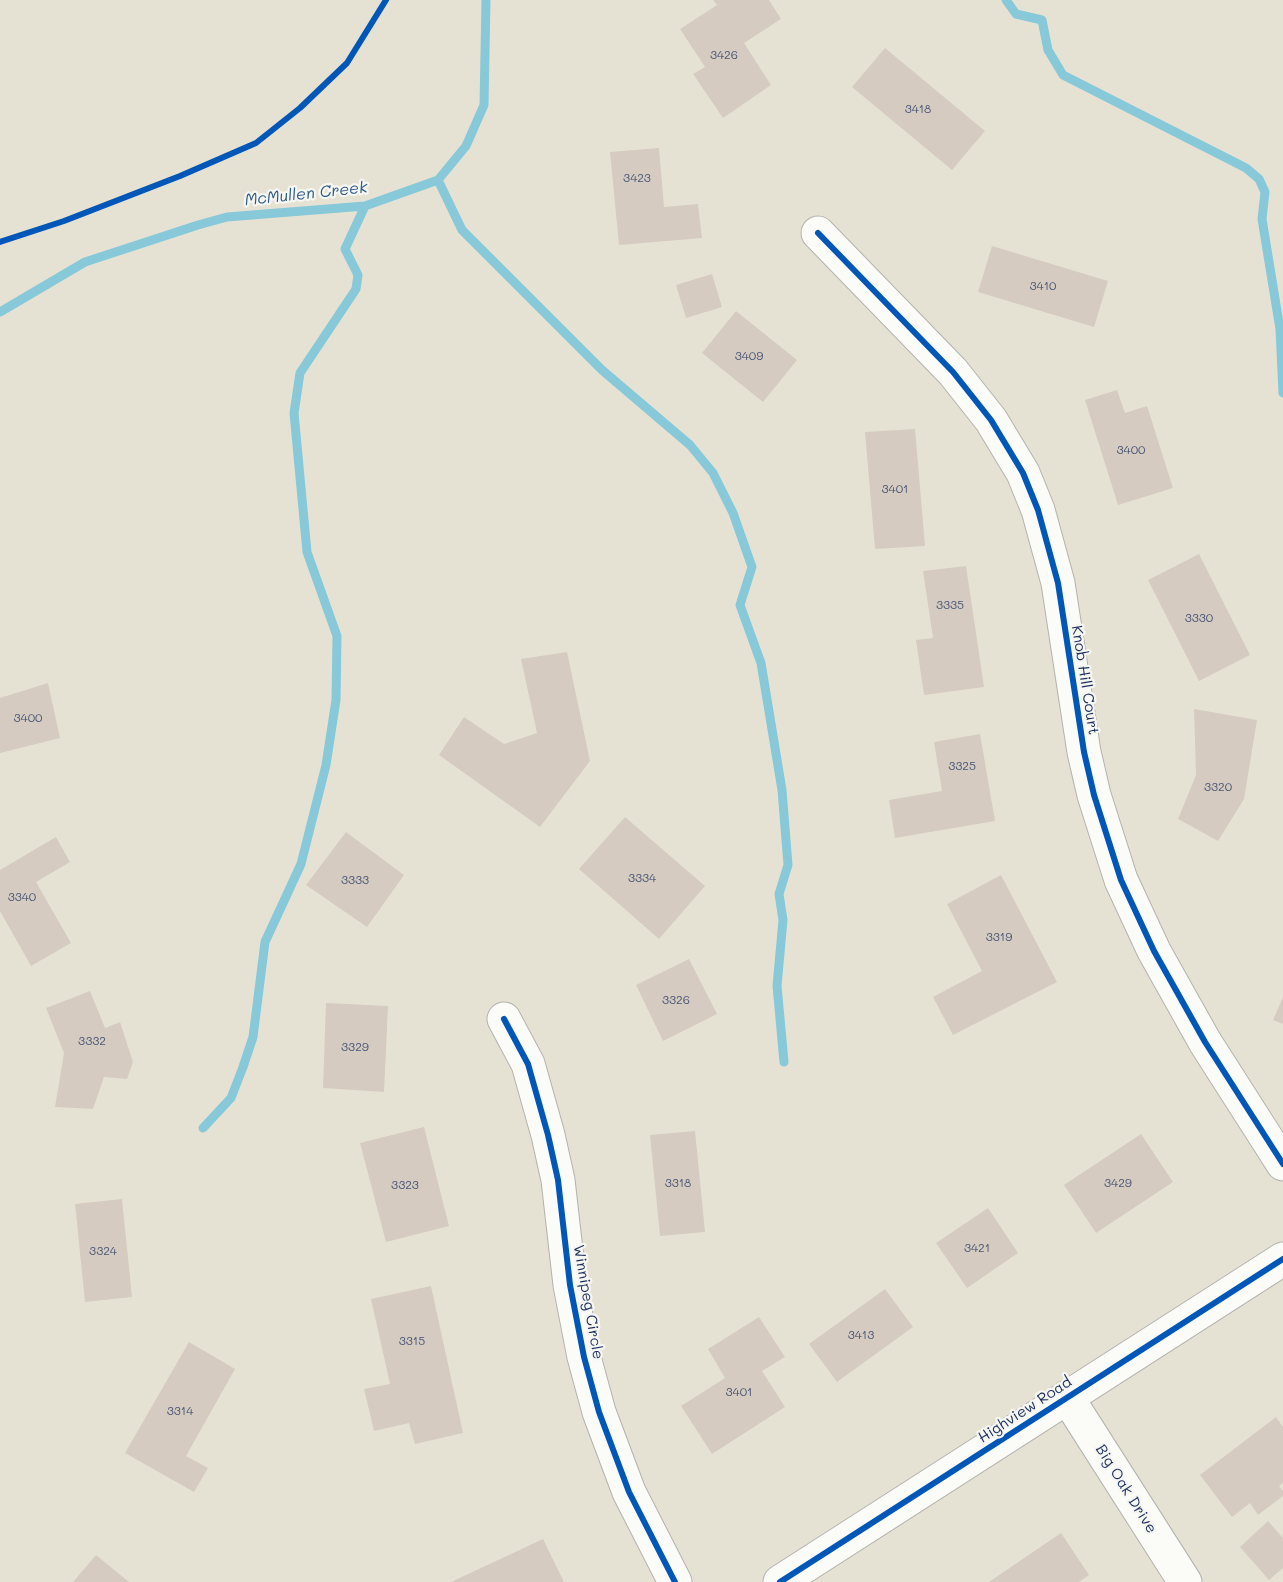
<!DOCTYPE html>
<html>
<head>
<meta charset="utf-8">
<style>
  body { margin:0 }
  canvas { display:block; background:#e6e2d3 }
</style>
</head>
<body>
<canvas width="1283" height="1582"></canvas>
<script>
const ctx = document.querySelector('canvas').getContext('2d');
ctx.lineJoin = 'round';
const poly = rows => new Path2D(rows.map(r => 'M' + r).join(''));
function stroke(path, color, width, dash) { ctx.strokeStyle = color; ctx.lineWidth = width; ctx.lineCap = dash ? 'butt' : 'round'; ctx.setLineDash(dash || []); ctx.stroke(path); }
function fill(path, color) { ctx.fillStyle = color; ctx.fill(path, 'evenodd'); }
function write(font, color, halo, rows, align = 'center') {
  ctx.font = font + ' Mali,sans-serif'; ctx.lineWidth = 4.5; ctx.setLineDash([]); ctx.textBaseline = 'middle'; ctx.strokeStyle = halo; ctx.fillStyle = color; for (const [text, x, y, turn = 0] of rows) {
    ctx.save(); ctx.translate(x, y); ctx.rotate((+turn || 0) * Math.PI / 180); ctx.textAlign = isNaN(turn) ? turn : align; if (halo) ctx.strokeText(text, 0, 0); ctx.fillText(text, 0, 0); ctx.restore();
  }
}
const stream = poly([
  [1006,0,1016,14,1042,20,1048,50,1063,75,1246,168,1259,179,1265,192,1262,219,1280,329,1283,393],
  [438,180,462,230,602,370,690,445,713,473,733,513,752,567,740,605,761,663,782,790,788,865,779,894,783,920,777,986,784,1062],
  [0,312,85,262,198,225,227,217,365,206,438,180,466,146,484,105,486,0],
  [203,1128,231,1098,243,1067,253,1037,265,942,301,864,326,765,336,700,337,636,307,552,294,413,300,373,356,289,358,275,345,249,365,206]
]);
const building = poly([
  [713,0,769,0,781,19,744,43,771,85,723,118,693,74,705,67,680,29,717,5],
  [885,48,985,131,952,170,852,87],
  [659,148,664,207,698,204,702,238,619,245,610,152],
  [992,246,1108,281,1094,327,978,292],
  [712,274,722,307,686,318,676,285],
  [736,311,797,360,763,402,702,353],
  [1117,390,1125,413,1147,406,1173,488,1118,505,1085,400],
  [915,429,925,546,875,549,865,432],
  [1199,554,1250,655,1199,681,1148,580],
  [966,566,984,687,924,695,916,640,933,638,923,571],
  [567,652,590,761,540,827,439,755,464,717,504,744,537,733,521,659],
  [48,683,60,738,0,753,0,698],
  [1194,709,1257,720,1244,799,1218,841,1178,819,1196,775],
  [980,734,995,821,895,838,889,800,942,791,934,742],
  [625,817,705,886,659,939,579,869],
  [346,832,404,875,367,927,306,885],
  [56,837,70,862,36,882,71,943,31,966,0,911,0,870],
  [1001,875,1057,982,953,1035,933,997,982,971,947,904],
  [689,959,717,1014,663,1041,636,985],
  [90,991,105,1028,120,1022,133,1062,127,1079,104,1077,93,1109,55,1107,64,1053,46,1008],
  [1283,997,1283,1024,1273,1020],
  [326,1003,388,1006,384,1092,323,1088],
  [424,1127,449,1226,386,1242,360,1143],
  [695,1131,705,1232,660,1236,650,1135],
  [1141,1134,1173,1182,1096,1233,1064,1185],
  [122,1199,132,1297,85,1302,75,1204],
  [988,1208,1018,1253,967,1288,936,1243],
  [431,1286,463,1433,415,1444,409,1423,374,1431,364,1389,390,1384,371,1299],
  [885,1289,913,1327,837,1382,809,1344],
  [759,1317,785,1357,762,1371,785,1407,712,1454,681,1406,725,1378,708,1349],
  [189,1342,235,1369,186,1456,208,1468,194,1492,125,1453],
  [1276,1417,1283,1427,1283,1483,1279,1486,1283,1491,1283,1496,1258,1515,1250,1503,1232,1517,1200,1475],
  [1268,1521,1283,1538,1283,1568,1269,1580,1240,1547],
  [1061,1533,1089,1575,1079,1582,989,1582],
  [543,1539,564,1582,451,1582],
  [96,1555,129,1582,73,1582]
]);
const minor = poly([
  [818,233,953,372,991,420,1023,473,1038,510,1058,583,1084,752,1094,795,1121,880,1154,951,1205,1042,1283,1164],
  [504,1019,528,1064,548,1135,558,1180,570,1285,584,1357,599,1412,629,1492,675,1582],
  [1067,1397,1185,1582],
  [780,1582,1283,1259]
]);
const cycleway = poly([
  [818,233,953,372,991,420,1023,473,1038,510,1058,583,1084,752,1094,795,1121,880,1154,951,1205,1042,1283,1164],
  [0,242,64,221,180,176,256,143,300,108,347,63,386,0],
  [504,1019,528,1064,548,1135,558,1180,570,1285,584,1357,599,1412,629,1492,675,1582],
  [780,1582,1283,1259]
]);
const numberNames = [
  ["3426",724,55],
  ["3418",918,109],
  ["3423",637,178],
  ["3410",1043,286],
  ["3409",749,356],
  ["3400",1131,450],
  ["3401",895,489],
  ["3335",950,605],
  ["3330",1199,618],
  ["3400",28,718],
  ["3325",962,766],
  ["3320",1218,787],
  ["3334",642,878],
  ["3333",355,880],
  ["3340",22,897],
  ["3319",999,937],
  ["3326",676,1000],
  ["3332",92,1041],
  ["3329",355,1047],
  ["3318",678,1183],
  ["3429",1118,1183],
  ["3323",405,1185],
  ["3421",977,1248],
  ["3324",103,1251],
  ["3413",861,1335],
  ["3315",412,1341],
  ["3401",739,1392],
  ["3314",180,1411]
];
const streetNames = [
  ["Knob Hill Court",1085,680,81],
  ["Winnipeg Circle",588,1302,80],
  ["Highview Road",1025,1410,-33],
  ["Big Oak Drive",1126,1489,58]
];
const waterNames = [
  ["McMullen Creek",306,194,-6]
];
stroke(stream, '#87c9d9', 9);
fill(building, '#d5cbc0');
stroke(minor, '#b3b2ae', 35);
stroke(minor, '#fbfbf8', 33);
stroke(cycleway, '#0057b8', 6);
write('12px', '#4a5777', null, numberNames);
write('15px', '#1b2f5e', '#f6f6f2', streetNames);
write('italic 16px', '#2f5a84', '#f6f6f2', waterNames);
</script>
</body>
</html>
